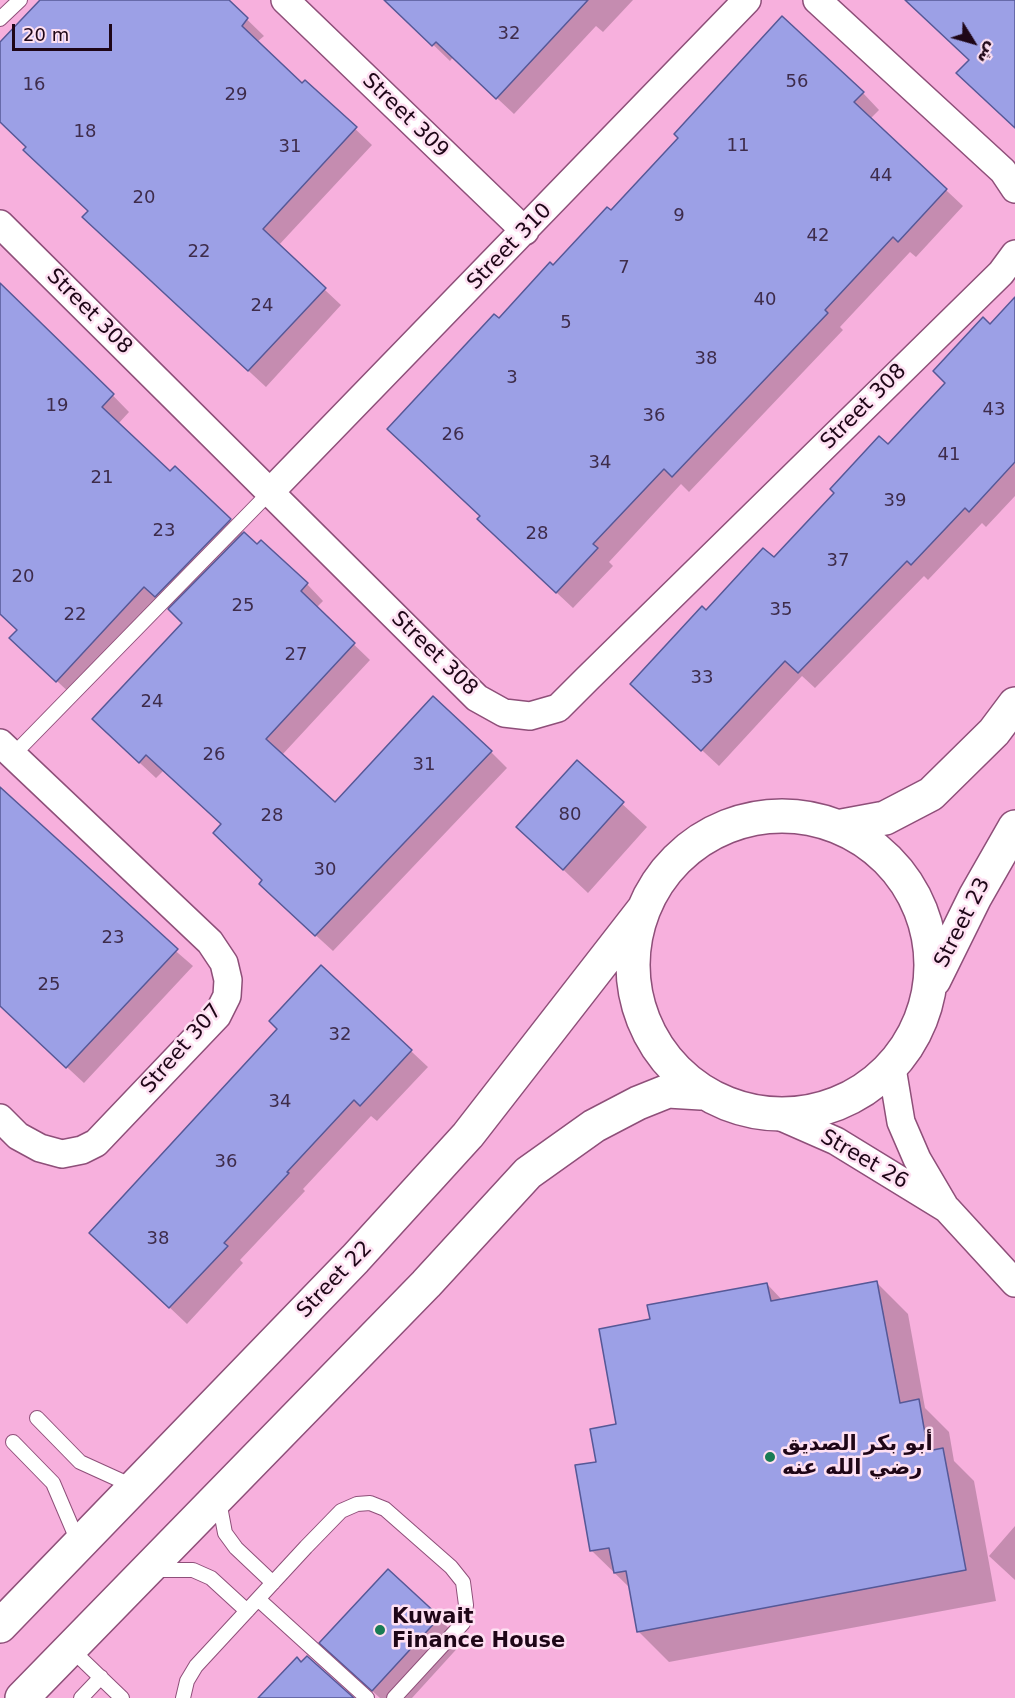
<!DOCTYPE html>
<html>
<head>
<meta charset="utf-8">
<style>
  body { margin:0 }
  #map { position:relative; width:1015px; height:1698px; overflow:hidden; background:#f7b0dd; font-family:"DejaVu Sans","Noto Sans Arabic",sans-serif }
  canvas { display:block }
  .north { position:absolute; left:943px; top:12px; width:60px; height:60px; -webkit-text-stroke:4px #fee0f2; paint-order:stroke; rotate:127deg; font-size:16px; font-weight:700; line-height:24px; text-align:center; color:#1e0617 }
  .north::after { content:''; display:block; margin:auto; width:21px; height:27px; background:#1e0617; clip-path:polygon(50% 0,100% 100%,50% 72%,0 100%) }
  .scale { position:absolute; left:12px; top:24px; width:100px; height:27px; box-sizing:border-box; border:3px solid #1e0617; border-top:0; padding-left:8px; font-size:18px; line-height:21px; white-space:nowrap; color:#1e0617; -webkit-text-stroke:4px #fee0f2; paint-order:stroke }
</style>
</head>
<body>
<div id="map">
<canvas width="1015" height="1698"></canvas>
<div class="north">ش</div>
<div class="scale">20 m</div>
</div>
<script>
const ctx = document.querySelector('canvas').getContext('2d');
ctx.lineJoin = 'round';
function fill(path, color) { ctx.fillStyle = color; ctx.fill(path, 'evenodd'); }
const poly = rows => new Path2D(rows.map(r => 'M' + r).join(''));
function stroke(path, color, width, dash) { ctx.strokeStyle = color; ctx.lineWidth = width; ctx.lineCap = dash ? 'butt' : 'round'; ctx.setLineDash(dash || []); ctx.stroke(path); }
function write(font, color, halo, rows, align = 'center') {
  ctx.font = font + ' "DejaVu Sans","Noto Sans Arabic",sans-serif'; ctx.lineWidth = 5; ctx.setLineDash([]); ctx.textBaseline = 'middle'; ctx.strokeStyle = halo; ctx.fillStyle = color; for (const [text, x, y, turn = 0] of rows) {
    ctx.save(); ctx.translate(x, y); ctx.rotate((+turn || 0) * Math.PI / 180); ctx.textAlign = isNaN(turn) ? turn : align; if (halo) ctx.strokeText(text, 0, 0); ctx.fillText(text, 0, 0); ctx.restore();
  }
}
const shadow = poly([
  [41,0,227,0,264,36,257,42,303,85,306,82,372,145,278,246,341,305,266,387,101,234,90,211,0,121,0,44],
  [387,0,633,0,603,32,596,26,514,114,453,57,450,61],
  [863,93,879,110,870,119,963,206,916,257,910,252,840,327,843,330,689,492,681,484,609,562,613,566,573,608,495,535,481,516,499,321,611,213],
  [0,286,56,337,129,412,118,424,170,473,175,468,244,534,307,584,323,601,316,608,370,660,282,755,335,804,491,752,507,768,333,951,277,900,223,825,163,771,156,778,111,736,184,623,162,602,74,697,28,654,18,630,0,613],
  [1015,299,1015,496,986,527,982,523,928,580,924,576,815,688,802,676,719,766,648,700,706,612,774,559,888,446,947,383,990,326],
  [577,762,647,827,588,893,518,827],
  [0,799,193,966,84,1083,0,1005],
  [321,967,428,1067,377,1121,371,1116,303,1189,305,1191,240,1260,243,1263,187,1324,108,1249,279,1029],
  [877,1283,908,1314,925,1408,949,1432,954,1461,974,1481,996,1601,669,1662,638,1631,630,1588,592,1551,597,1463,618,1426,652,1320,767,1284,783,1301],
  [1015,1526,1015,1580,989,1556],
  [389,1571,463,1642,412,1698,380,1698,346,1667]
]);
const building = poly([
  [40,0,229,0,248,18,242,26,302,83,305,80,357,127,263,229,326,288,248,371,82,217,88,211,23,150,26,147,0,122,0,42,40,0],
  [384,0,588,0,496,99,436,42,432,46,384,0],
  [905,0,1015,0,1015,128,956,73,969,60,905,0],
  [782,16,864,92,854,102,947,189,898,242,893,237,825,310,828,313,672,477,664,469,593,544,598,548,556,593,477,519,480,516,387,429,494,314,499,318,550,262,553,265,607,207,611,210,678,138,674,134,782,16],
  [0,283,114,394,102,407,170,471,175,466,231,519,155,597,144,587,56,682,9,638,17,630,0,614,0,283],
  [1015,297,1015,462,969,512,965,508,911,565,907,561,798,673,785,661,701,751,630,684,702,606,706,610,763,548,774,557,834,493,830,489,879,436,888,444,945,383,933,371,983,317,990,324,1015,297],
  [244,532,257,544,261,540,308,583,301,591,355,643,266,739,335,802,433,696,492,751,315,936,259,884,262,880,213,833,221,824,146,755,139,763,92,719,182,623,168,609,244,532],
  [577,760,624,802,563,870,516,827,577,760],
  [0,787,178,949,66,1068,0,1006,0,787],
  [321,965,412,1050,360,1106,354,1100,287,1172,289,1173,224,1243,228,1246,169,1308,89,1233,277,1029,269,1021,321,965],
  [877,1281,900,1403,919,1399,928,1451,943,1448,966,1570,637,1632,626,1571,614,1573,609,1548,590,1551,575,1465,596,1462,590,1429,616,1424,599,1329,650,1319,647,1305,767,1283,771,1301,877,1281],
  [388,1569,440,1617,372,1691,319,1643,388,1569],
  [307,1656,354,1698,258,1698,297,1657,301,1662,307,1656]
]);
const service = poly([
  [0,19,20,0],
  [13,755,271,491],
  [37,1418,80,1462,135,1487],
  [13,1442,53,1483,79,1544],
  [219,1501,225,1533,236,1548,273,1583],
  [152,1570,193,1570,211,1578,247,1611],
  [258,1599,367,1698],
  [71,1649,122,1698],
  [81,1698,101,1677],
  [183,1698,187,1681,196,1666,306,1547,341,1511,357,1504,370,1503,385,1509,451,1567,463,1582,466,1605,463,1623,394,1698]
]);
const minor = poly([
  [285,0,525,231],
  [817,0,1003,171,1015,189],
  [0,224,477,698,504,713,530,716,558,708,587,679,1001,273,1015,254],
  [271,491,747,0],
  [0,743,210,942,224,963,228,980,227,996,217,1016,96,1143,82,1150,62,1154,40,1148,18,1136,0,1118],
  [892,1068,901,1122,917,1159,944,1205],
  [779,1116,836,1141,947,1209,1015,1283]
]);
const tertiary = poly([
  '633 965a149 149 0 1 1 298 0a149 149 0 1 1-298 0Z',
  [842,826,885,818,931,794,994,732,1015,704],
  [934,980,975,897,1015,827],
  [0,1626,355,1259,468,1135,643,910],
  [22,1698,426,1284,528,1173,594,1126,638,1103,668,1091,701,1093]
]);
const markers = [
  [770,1457,6,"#197c54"],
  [380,1630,6,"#197c54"]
];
const numberNames = [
  ["32",509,34],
  ["56",797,82],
  ["16",34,85],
  ["29",236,95],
  ["18",85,132],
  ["11",738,146],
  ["31",290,147],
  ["44",881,176],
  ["20",144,198],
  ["9",679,216],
  ["42",818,236],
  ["22",199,252],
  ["7",624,268],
  ["40",765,300],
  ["24",262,306],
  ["5",566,323],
  ["38",706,359],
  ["3",512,378],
  ["19",57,406],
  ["43",994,410],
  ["36",654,416],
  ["26",453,435],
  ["41",949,455],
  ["34",600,463],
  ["21",102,478],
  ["39",895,501],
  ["23",164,531],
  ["28",537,534],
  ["37",838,561],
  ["20",23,577],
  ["25",243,606],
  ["35",781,610],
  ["22",75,615],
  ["27",296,655],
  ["33",702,678],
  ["24",152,702],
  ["26",214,755],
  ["31",424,765],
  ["80",570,815],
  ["28",272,816],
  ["30",325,870],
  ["23",113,938],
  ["25",49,985],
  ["32",340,1035],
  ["34",280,1102],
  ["36",226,1162],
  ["38",158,1239]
];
const streetNames = [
  ["Street 309",405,116,44],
  ["Street 310",510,247,-46],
  ["Street 308",89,312,45],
  ["Street 308",864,407,-45],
  ["Street 308",434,654,44],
  ["Street 23",963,923,-63],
  ["Street 307",182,1049,-49],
  ["Street 26",864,1160,30],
  ["Street 22",335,1280,-46]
];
const poiNames = [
  ["أبو بكر الصديق",782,1445],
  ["رضي الله عنه",782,1469],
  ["Kuwait",392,1618],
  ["Finance House",392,1642]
];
fill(shadow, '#0003');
fill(building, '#9ca0e6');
stroke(building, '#565897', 1.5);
stroke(service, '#8e4f79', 16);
stroke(minor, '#8e4f79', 30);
stroke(tertiary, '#8e4f79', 36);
stroke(service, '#fff', 14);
stroke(minor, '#fff', 27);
stroke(tertiary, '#fff', 33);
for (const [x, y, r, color] of markers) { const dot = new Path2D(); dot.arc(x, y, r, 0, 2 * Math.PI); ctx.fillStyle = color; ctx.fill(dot); stroke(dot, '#fee0f2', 2); }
write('18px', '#3e2c4b', null, numberNames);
write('21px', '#1e0617', '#fee0f2', streetNames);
write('bold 21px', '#1e0617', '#fee0f2', poiNames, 'left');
</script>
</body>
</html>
